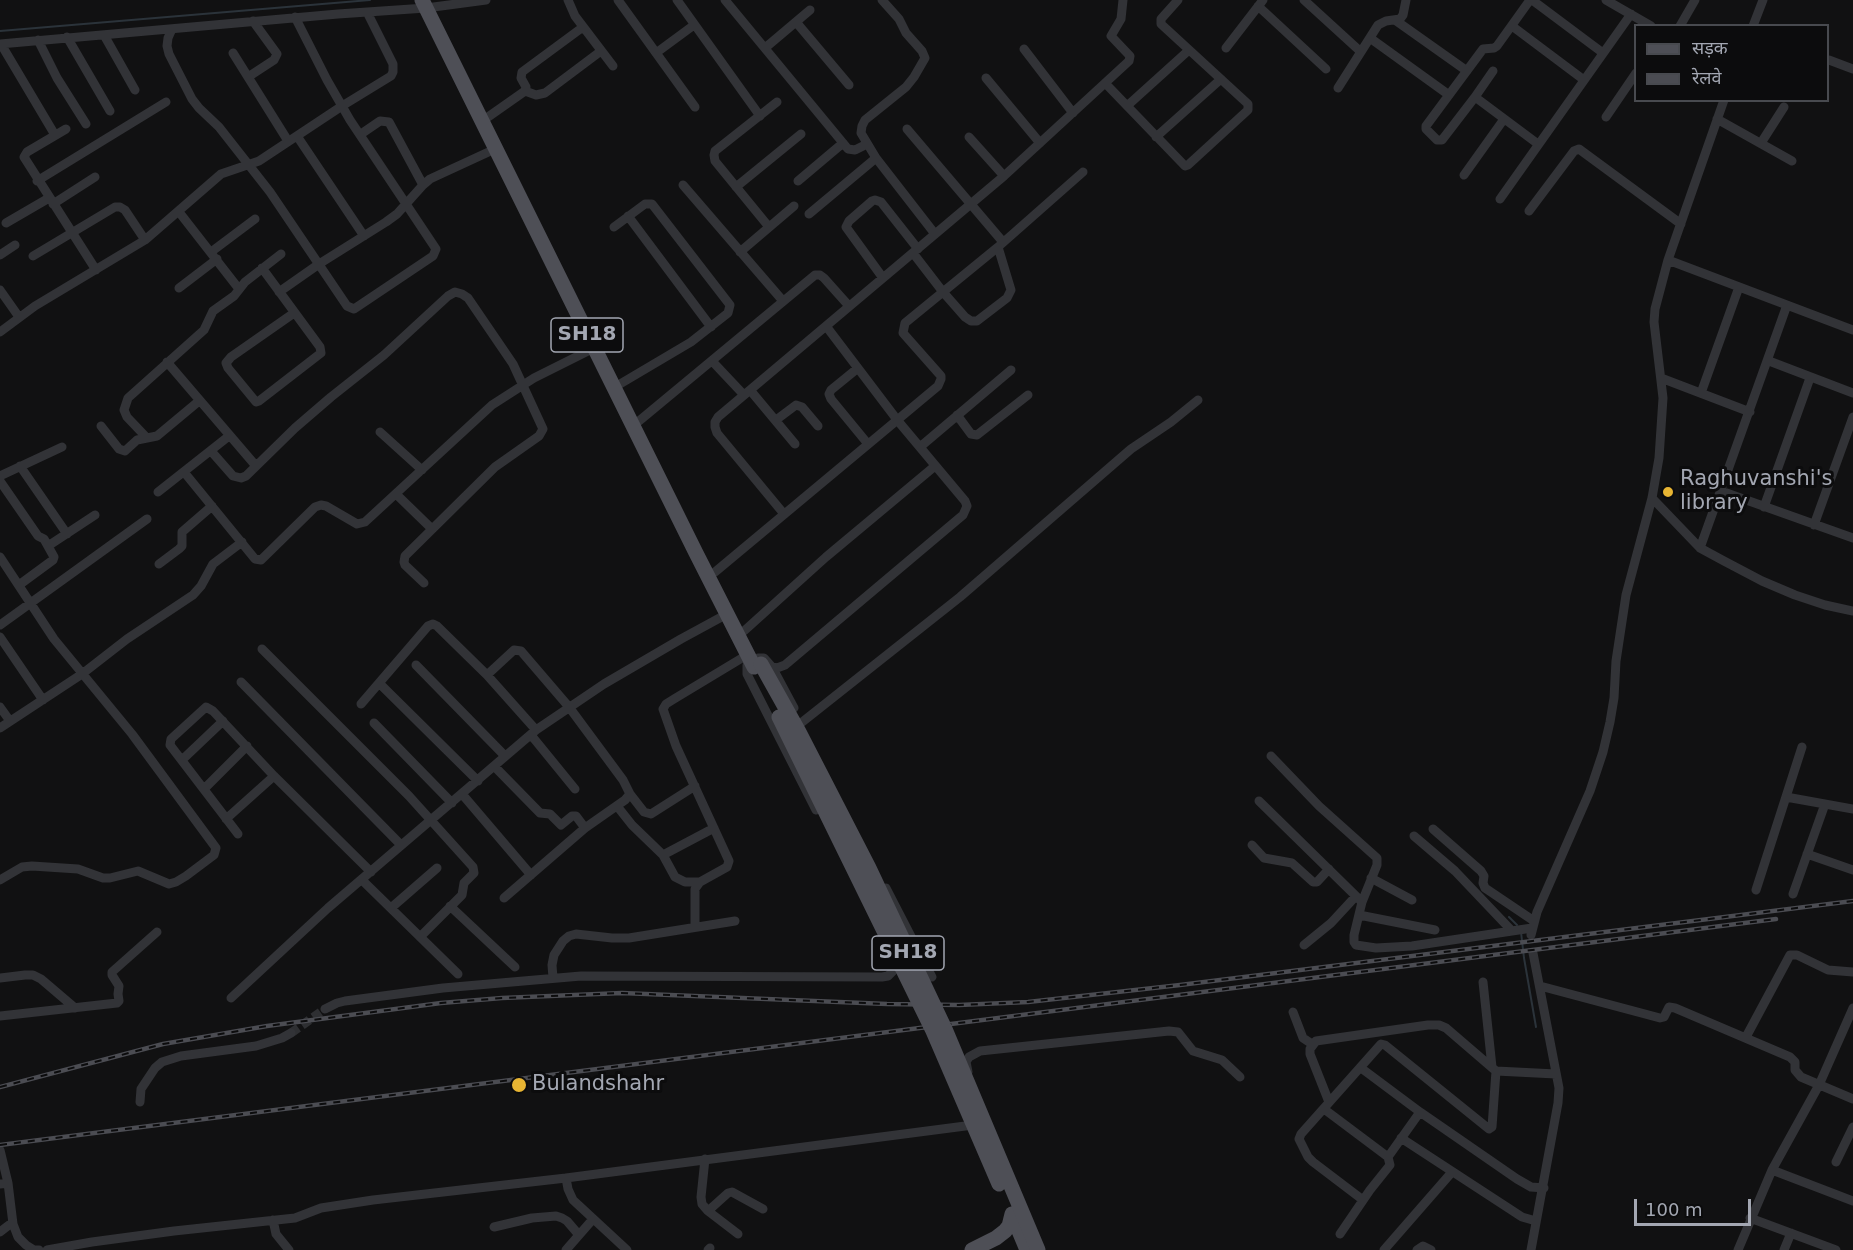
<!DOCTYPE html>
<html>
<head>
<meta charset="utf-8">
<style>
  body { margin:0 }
  #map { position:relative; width:1853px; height:1250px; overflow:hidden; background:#111112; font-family:"DejaVu Sans","Noto Sans Devanagari",sans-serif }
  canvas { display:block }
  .legend { position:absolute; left:1634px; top:24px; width:195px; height:78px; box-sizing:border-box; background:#0c0c0d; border:2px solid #484a4f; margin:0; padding:8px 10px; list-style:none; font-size:18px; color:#a3a7b2 }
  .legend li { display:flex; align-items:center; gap:12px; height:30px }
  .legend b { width:30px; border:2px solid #484a4f }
  .scale { position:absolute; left:1634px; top:1199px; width:117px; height:27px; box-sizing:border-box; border:3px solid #a3a7b2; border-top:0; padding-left:8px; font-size:18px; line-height:21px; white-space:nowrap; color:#a3a7b2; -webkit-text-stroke:4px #0c0c0d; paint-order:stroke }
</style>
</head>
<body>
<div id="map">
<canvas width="1853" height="1250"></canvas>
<ul class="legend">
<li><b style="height:8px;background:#4e4f56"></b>सड़क</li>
<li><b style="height:8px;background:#4b4c52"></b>रेलवे</li>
</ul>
<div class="scale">100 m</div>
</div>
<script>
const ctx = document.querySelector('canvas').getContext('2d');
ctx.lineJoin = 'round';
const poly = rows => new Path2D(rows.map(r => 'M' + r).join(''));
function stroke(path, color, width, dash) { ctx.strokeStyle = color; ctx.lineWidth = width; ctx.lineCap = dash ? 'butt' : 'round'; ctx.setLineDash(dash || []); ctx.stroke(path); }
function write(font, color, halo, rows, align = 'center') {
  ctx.font = font + ' "DejaVu Sans",sans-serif'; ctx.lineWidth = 6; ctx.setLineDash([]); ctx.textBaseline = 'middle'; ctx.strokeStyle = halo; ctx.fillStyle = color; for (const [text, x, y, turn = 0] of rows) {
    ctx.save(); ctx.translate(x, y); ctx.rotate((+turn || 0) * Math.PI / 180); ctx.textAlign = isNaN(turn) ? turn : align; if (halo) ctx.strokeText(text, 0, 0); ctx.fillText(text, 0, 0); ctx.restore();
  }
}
const stream = poly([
  [0,31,370,0],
  [1509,917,1517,925],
  [1521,932,1524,958,1536,1027]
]);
const streetTunnel = poly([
  [291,1033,325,1009]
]);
const street = poly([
  [568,0,575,16,613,66],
  [618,0,695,107],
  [677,0,760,116],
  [725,0,848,149,855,150,867,144],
  [882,0,899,19,906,33,922,51,925,58,914,77,906,87,865,120,862,126,861,133,876,158,935,234],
  [1304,0,1361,52],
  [1530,0,1497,46,1494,48,1483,49,1426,126,1426,129,1437,140,1442,140,1475,97,1538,144],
  [1532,0,1603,53],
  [1606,0,1651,26],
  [1258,6,1326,69],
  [1395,20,1467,71],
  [796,22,849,85],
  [1512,26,1584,80],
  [1680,26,1695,0],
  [1753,26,1763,0],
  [172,29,168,38,167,46,169,54,192,99,199,108,219,127,270,192,347,306,354,309,433,256,436,249,350,120,327,80,295,17],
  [104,35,135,90],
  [67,37,110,111],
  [1370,38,1449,95],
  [38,40,57,78,86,124],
  [0,44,338,14,426,8,486,0],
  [1,44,55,135],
  [765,48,810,10],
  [1226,48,1263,0],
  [1024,49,1073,113],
  [233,53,288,141],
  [656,53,694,25],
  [1829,60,1853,69],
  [248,77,274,60,277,54,253,21],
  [986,78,1040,143],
  [1105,83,1185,166,1188,165,1248,110,1248,104,1161,24,1161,19,1178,0],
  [1338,88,1378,25,1386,21,1400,19,1403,15,1406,0],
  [525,91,536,95,545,93,601,51],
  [1475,97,1493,71],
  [1127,106,1189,50],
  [488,117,525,91,526,87,521,78,522,72,583,27],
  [1606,117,1636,73],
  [1717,119,1792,161],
  [66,129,27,152,24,157,96,270],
  [907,129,1003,242],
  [361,134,380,121,389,122,423,185],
  [297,136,364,236],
  [969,137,1004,176],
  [1156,137,1221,79],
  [1761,143,1784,107],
  [1464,175,1504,119],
  [37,181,166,102],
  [798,181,843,143],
  [683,185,783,301],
  [736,187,801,134],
  [1500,199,1631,14],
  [53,204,95,177],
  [1529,211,1574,151,1579,149,1681,224],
  [179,212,239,289],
  [809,214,876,158],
  [628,216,711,327],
  [6,223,49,198],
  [614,227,645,204,652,204,730,305,728,313,691,342,620,384],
  [769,227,715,161,714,155,715,151,777,102],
  [211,252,255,219],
  [740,252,794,206],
  [913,253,943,292,965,317,971,321,977,321,1007,298,1011,290,998,247],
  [0,255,15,245],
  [33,256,115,207,120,207,125,210,145,240],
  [1668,260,1853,330],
  [262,268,320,347,321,353,259,401,256,402,228,368,226,363,231,357,294,313],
  [883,278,846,227,849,221,872,201,875,200,881,202,918,249],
  [179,288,217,259],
  [0,290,19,317],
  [279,292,319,264,386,222,397,214,423,185,430,179,495,149],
  [826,326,1004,176,1129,61,1130,56,1111,36,1121,19,1123,0],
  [0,332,35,306,145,240,221,174,259,161,342,106,391,76,393,72,393,64,367,12],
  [712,361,744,395],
  [1769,361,1853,393],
  [167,362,256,466],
  [858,368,831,390,829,394,831,399,868,444],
  [1661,378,1750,412],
  [750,390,795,444],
  [1701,393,1739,287],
  [957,415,971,434,977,435,1028,395],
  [776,420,796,405,802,407,818,426],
  [639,421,815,275,820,275,824,278,849,306],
  [101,426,119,449,125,451,137,440,157,436,199,401],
  [380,432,422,470],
  [147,438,127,417,124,410,128,398,204,330,213,311,234,296,245,282,281,254],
  [920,447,1011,370],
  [211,451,233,476,241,478,246,476,295,428,331,397,384,355,448,296,455,292,462,294,468,298,513,364,543,429,539,436,495,467,405,556,404,562,405,565,424,583],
  [20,466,67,534],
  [184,472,255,559,261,560,315,507,321,505,326,506,357,524,365,522,492,405,534,378,594,348],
  [0,476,62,447],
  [0,481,38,536,44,539,54,557,53,560,19,585],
  [1721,491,1853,538],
  [158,492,229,436],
  [396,494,432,529],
  [1652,498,1700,548,1724,561,1762,581,1795,595,1825,605,1853,611],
  [1764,507,1810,378],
  [784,514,717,433,715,427,715,422,718,417,826,326,898,421,965,501,967,506,963,515,785,665,777,668,772,667,764,658,758,658,747,665,747,674,816,810],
  [1814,525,1853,417],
  [48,546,95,515],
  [1700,548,1787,305],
  [0,557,54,639,132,734,216,848,214,855,186,876,176,882,169,884,138,871,110,878,103,878,78,869,32,866,22,867,0,880],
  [159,564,179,549,182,546,182,532,212,506],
  [715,572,938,386,941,379,941,376,903,333,905,323,998,247,1083,172],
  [0,625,147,519],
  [744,631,826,557,935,466],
  [0,637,43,700],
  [262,649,409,796,473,867,474,873,464,883,462,895,420,937],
  [416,665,505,756],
  [772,667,794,708],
  [487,675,514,650,521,651,569,707,623,780,630,794,625,800,585,828,504,898],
  [241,682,401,845],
  [379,683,478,781],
  [361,704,428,626,433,624,437,626,487,675,536,730],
  [0,707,10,721],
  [374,723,452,803],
  [801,723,960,597,1131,449,1171,422,1198,400],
  [0,728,82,674,127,639,193,595,201,586,213,564,242,542],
  [531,735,575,789],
  [1271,756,1319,806,1377,858,1377,865,1362,902,1354,935,1354,942,1356,945,1376,948,1412,946,1532,928],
  [182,760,223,721],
  [494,766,540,813,550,814,561,825,572,816,576,816,585,828],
  [204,789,247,746],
  [462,794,531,875],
  [630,794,644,812,651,814,695,786],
  [1786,797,1853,809],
  [1259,801,1362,902],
  [617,806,632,825,663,855,675,877,685,882,700,882],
  [226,819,274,776],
  [1433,829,1481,871,1484,876,1483,883,1485,888,1534,921],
  [238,834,170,745,171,739,206,707,213,711,274,776,371,872],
  [1414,836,1455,871,1512,931],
  [1252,845,1264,858,1292,863,1313,882,1317,882,1329,869],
  [1807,854,1853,870],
  [663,855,714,828],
  [1371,878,1412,900],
  [362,880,458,974],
  [886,888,932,977],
  [1756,890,1802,747],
  [1793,894,1825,804],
  [450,906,515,967],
  [391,908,437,868],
  [1359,915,1435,930],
  [695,926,695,889,700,882,727,867,729,861,676,746,663,709,666,704,674,699,747,655],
  [1531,935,1537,912,1590,791,1603,752,1610,722,1614,698,1616,661,1626,595,1652,498,1659,458,1663,398,1654,322,1655,309,1668,260,1724,100],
  [1304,945,1331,923,1356,896],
  [0,978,25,975,33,975,41,979,75,1008],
  [553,978,552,965,554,955,563,941,569,936,576,934,612,938,629,938,735,921],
  [1483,982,1492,1067],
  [1540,986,1660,1018,1664,1017,1669,1007,1675,1008,1790,1057,1795,1062,1795,1070,1801,1077,1853,1099],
  [231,998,328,908,536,730,604,684,681,639,727,614],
  [325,1009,337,1003,345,1001,443,988,581,976,882,977,888,976,893,971,892,964,888,954],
  [1293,1012,1303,1038,1312,1044],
  [0,1016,117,1003,119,1001,118,994,119,986,112,975,112,972,157,932],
  [1746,1037,1790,955,1797,955,1828,970,1853,972],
  [1361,1068,1420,1112,1517,1179,1531,1187,1544,1188],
  [968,1072,966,1062,969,1057,980,1051,1169,1031,1178,1032,1193,1051,1222,1060,1240,1077],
  [140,1102,141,1089,155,1068,162,1062,181,1056,256,1046,282,1038,291,1033],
  [1329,1102,1310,1054,1310,1049,1316,1041,1428,1025,1439,1025,1446,1028,1496,1071,1556,1074],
  [1324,1109,1388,1157],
  [1401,1138,1522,1217,1536,1221],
  [0,1150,8,1183],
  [705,1159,701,1197,702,1204,708,1211,738,1234],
  [1836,1162,1853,1127],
  [1772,1170,1853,1201],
  [566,1178,568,1189,573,1200,627,1250],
  [0,1184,8,1183,13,1224,18,1237,26,1245,34,1250,39,1250],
  [1363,1200,1313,1162,1308,1157,1299,1139,1301,1134,1381,1044,1385,1045,1489,1129,1492,1127,1496,1071],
  [708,1211,728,1193,732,1192,763,1209],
  [1750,1218,1836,1250],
  [273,1220,276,1234,289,1250],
  [494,1227,532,1218,556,1216,562,1218,567,1221,579,1235],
  [0,1232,9,1225,13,1224],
  [1340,1234,1370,1190,1390,1165,1388,1157,1420,1112],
  [47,1250,92,1242,174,1231,295,1218,321,1208,373,1200,566,1178,973,1125],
  [566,1250,593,1219],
  [708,1250,710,1248],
  [1384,1250,1452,1172],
  [1417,1250,1423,1246,1431,1250],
  [1531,1250,1558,1103,1559,1088,1533,953],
  [1738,1250,1772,1170,1819,1085,1853,1008],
  [1784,1250,1791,1233]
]);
const primary = poly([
  [422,0,696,553,754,667],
  [1012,1214,1027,1250],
  [972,1250,996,1238,1005,1231,1009,1226,1012,1214]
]);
const rail = poly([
  [0,1087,163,1044,267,1026,441,1003,502,998,622,993,887,1004,959,1005,1028,1002,1180,985,1853,901],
  [0,1145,1776,919]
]);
const primaryBridge = poly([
  [761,664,799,732,869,868,945,1029,1038,1250],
  [779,717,933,1031,999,1184]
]);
const markers = [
  [1668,492,6,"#e8b533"],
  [519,1085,8,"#e8b533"]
];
const shields = [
  [587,335,72],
  [908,953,72]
];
const shieldNames = [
  ["SH18",587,335],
  ["SH18",908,953]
];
const poiNames = [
  ["Raghuvanshi's",1680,480],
  ["library",1680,504],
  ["Bulandshahr",532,1085]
];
stroke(stream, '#2b333a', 2);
stroke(streetTunnel, '#2e2f32', 9, [9, 4.5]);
stroke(street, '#323337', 9);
stroke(primary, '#4e4f56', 15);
stroke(rail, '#4b4c52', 4.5);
stroke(rail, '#0c0c0d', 2, [7]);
stroke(primaryBridge, '#4e4f56', 15);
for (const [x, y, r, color] of markers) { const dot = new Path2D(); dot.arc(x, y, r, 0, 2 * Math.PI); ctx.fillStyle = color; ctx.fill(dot); stroke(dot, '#0c0c0d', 2); }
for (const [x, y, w] of shields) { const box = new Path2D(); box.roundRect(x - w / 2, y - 17, w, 34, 4.5); ctx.fillStyle = '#0c0c0d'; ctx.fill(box); stroke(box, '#a3a7b2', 1.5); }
write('bold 20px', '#a3a7b2', null, shieldNames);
write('21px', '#a3a7b2', '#0c0c0d', poiNames, 'left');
</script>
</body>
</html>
